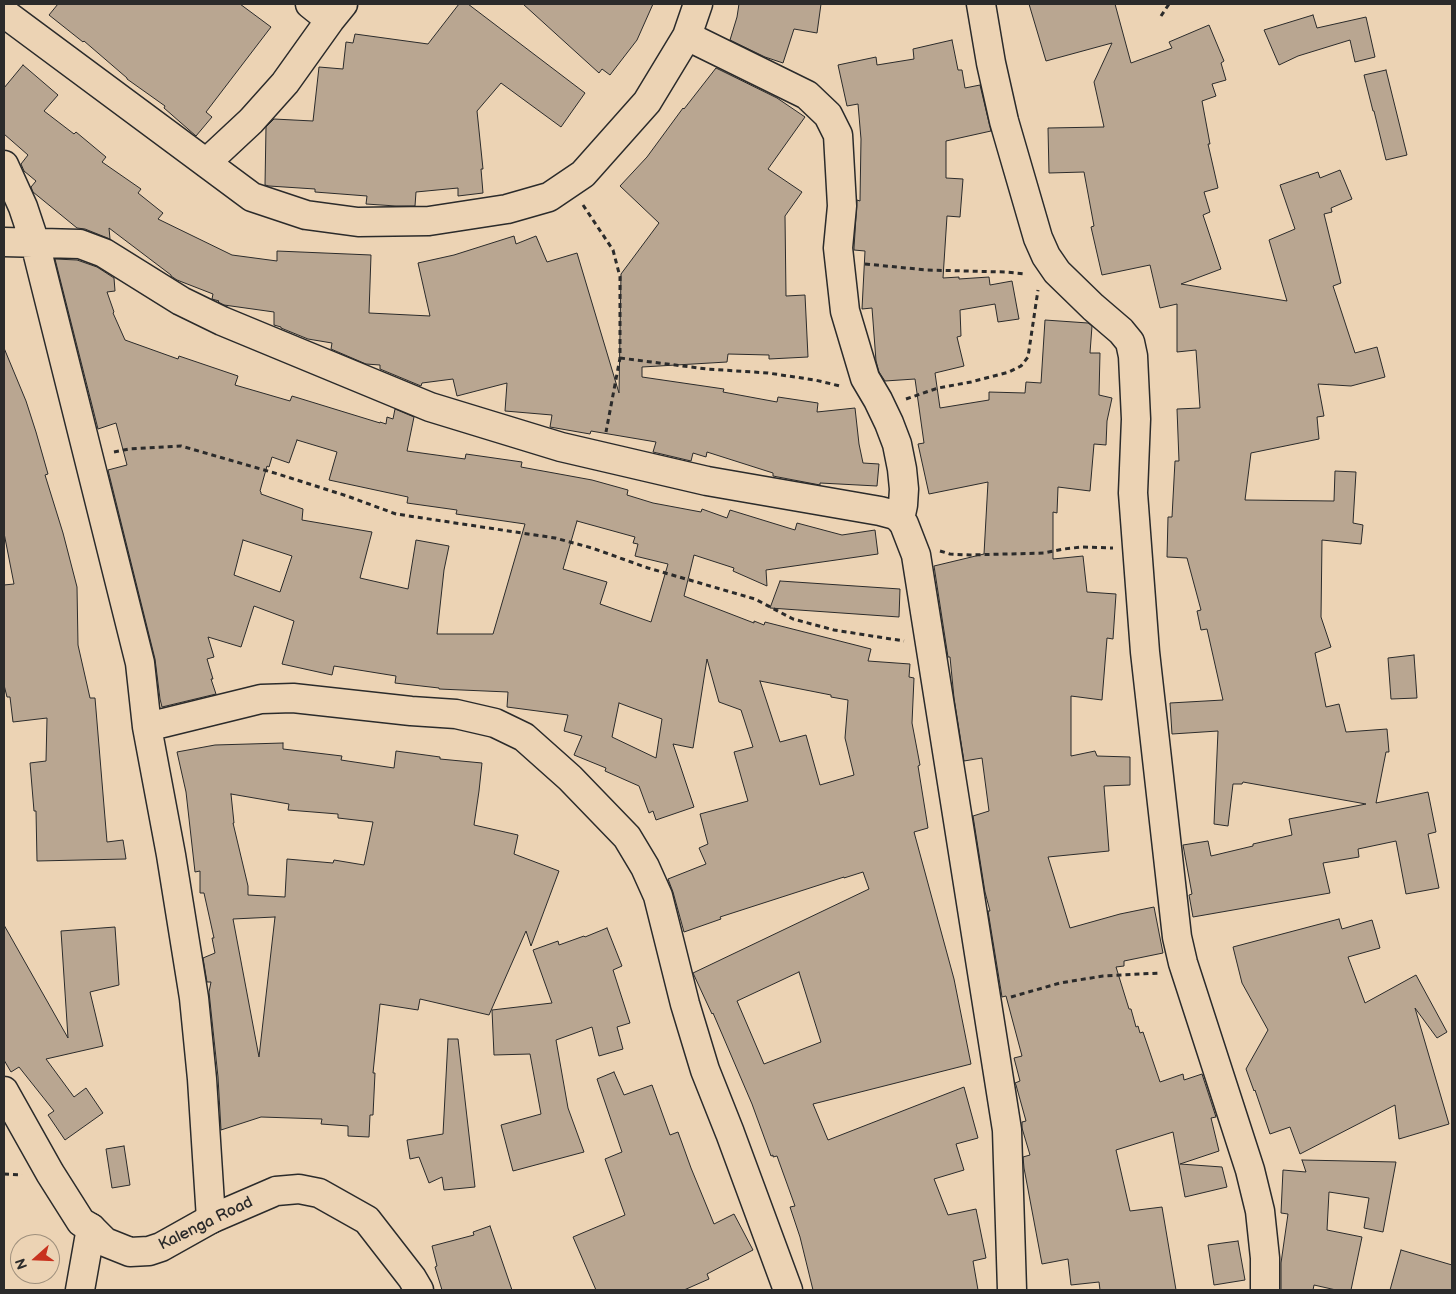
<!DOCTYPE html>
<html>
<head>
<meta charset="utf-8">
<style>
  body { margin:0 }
  #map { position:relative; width:1456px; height:1294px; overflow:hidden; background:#ecd3b4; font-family:"Balsamiq Sans",sans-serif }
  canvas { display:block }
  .frame { position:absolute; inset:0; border:5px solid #2b2b2b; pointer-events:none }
  .north { position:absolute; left:10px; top:1234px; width:50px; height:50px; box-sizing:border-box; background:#ecd3b4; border:1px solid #9f907d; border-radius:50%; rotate:250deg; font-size:14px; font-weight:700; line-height:20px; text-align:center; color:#2b2b2b }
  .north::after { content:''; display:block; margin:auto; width:18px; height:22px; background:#c8321e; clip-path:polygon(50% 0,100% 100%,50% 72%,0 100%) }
</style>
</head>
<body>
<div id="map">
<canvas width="1456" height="1294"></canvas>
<div class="frame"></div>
<div class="north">N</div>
</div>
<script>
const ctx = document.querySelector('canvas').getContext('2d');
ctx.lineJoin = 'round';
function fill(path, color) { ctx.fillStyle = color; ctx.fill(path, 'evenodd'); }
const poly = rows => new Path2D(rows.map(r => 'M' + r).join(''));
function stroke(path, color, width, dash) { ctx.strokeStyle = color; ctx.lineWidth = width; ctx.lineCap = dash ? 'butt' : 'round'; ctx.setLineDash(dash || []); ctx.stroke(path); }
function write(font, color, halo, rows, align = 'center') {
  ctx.font = font + ' "Balsamiq Sans",sans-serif'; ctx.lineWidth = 5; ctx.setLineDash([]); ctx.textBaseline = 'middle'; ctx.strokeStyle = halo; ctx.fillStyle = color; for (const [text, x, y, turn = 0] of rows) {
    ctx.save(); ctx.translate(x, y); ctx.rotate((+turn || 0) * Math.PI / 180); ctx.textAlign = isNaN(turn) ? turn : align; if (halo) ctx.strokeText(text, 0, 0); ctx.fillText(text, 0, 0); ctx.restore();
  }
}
const building = poly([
  [58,4,240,4,271,27,206,112,212,117,196,136,164,108,165,106,127,79,127,78,84,41,83,42,49,15,58,4],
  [459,4,468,4,585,93,561,127,501,83,477,111,483,169,481,169,483,193,458,196,458,188,416,192,415,206,396,206,366,204,367,196,315,192,315,189,269,186,265,185,266,127,274,119,313,121,319,67,343,69,346,42,353,43,355,34,428,44,459,4],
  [523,4,653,4,637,40,610,75,602,69,599,73,523,4],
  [739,4,821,4,817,33,794,29,783,63,765,57,730,40,737,17,739,4],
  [1029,4,1115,4,1131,63,1172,48,1169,42,1209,25,1224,61,1221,63,1226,80,1212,84,1216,96,1202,101,1210,144,1208,144,1218,188,1204,192,1210,212,1203,215,1221,269,1181,284,1287,301,1269,240,1295,229,1280,185,1318,172,1320,178,1340,170,1352,199,1331,208,1332,212,1324,214,1341,283,1333,286,1355,353,1377,347,1385,377,1351,386,1318,384,1324,416,1317,417,1319,439,1251,453,1245,500,1334,501,1335,471,1356,472,1353,523,1363,525,1361,544,1322,540,1321,617,1331,647,1315,653,1326,707,1339,704,1346,732,1387,729,1389,752,1386,752,1376,803,1428,792,1436,832,1428,834,1439,888,1406,894,1396,841,1358,849,1359,857,1323,863,1330,893,1193,917,1189,895,1192,894,1183,845,1208,841,1211,856,1253,846,1253,844,1292,835,1289,819,1366,804,1243,782,1242,784,1233,784,1228,826,1214,824,1218,731,1172,734,1170,703,1223,700,1207,629,1201,630,1197,611,1201,610,1187,558,1167,557,1168,517,1172,517,1175,461,1179,461,1177,409,1200,408,1196,350,1177,352,1177,304,1160,308,1150,265,1102,275,1091,227,1094,226,1084,172,1049,173,1048,128,1104,127,1094,82,1112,43,1046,61,1029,4],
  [1313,15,1317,28,1366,17,1375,57,1355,62,1350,40,1298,56,1279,65,1264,30,1313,15],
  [952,40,958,70,962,70,965,88,980,85,991,131,946,141,946,178,963,179,960,217,947,216,943,278,959,277,959,279,989,277,990,285,1012,281,1019,319,998,322,995,304,960,310,961,336,957,337,964,366,935,373,940,408,989,400,989,392,1025,393,1026,382,1041,383,1045,320,1088,323,1092,326,1090,353,1100,353,1099,395,1112,398,1107,421,1106,445,1094,444,1090,491,1058,487,1057,513,1053,512,1053,559,1083,556,1087,592,1116,594,1113,639,1107,638,1102,700,1071,696,1071,756,1095,751,1097,756,1130,757,1130,785,1104,786,1109,851,1048,857,1070,928,1120,914,1154,907,1163,953,1124,961,1124,966,1116,967,1129,1009,1131,1009,1136,1027,1138,1026,1140,1033,1143,1032,1160,1082,1183,1074,1184,1080,1202,1074,1216,1117,1211,1118,1219,1151,1180,1164,1222,1167,1227,1187,1185,1197,1173,1132,1116,1150,1130,1211,1162,1207,1176,1290,1100,1290,1099,1282,1071,1285,1068,1259,1042,1264,1024,1168,1023,1157,1030,1155,1022,1128,1022,1122,1026,1121,1016,1085,1015,1083,1020,1081,1014,1058,1022,1056,1006,996,1002,997,988,911,990,911,985,892,973,816,989,811,982,758,964,761,954,698,950,657,948,657,934,566,984,554,988,482,929,494,918,444,924,443,915,379,885,381,879,372,876,361,872,308,862,309,865,251,854,250,854,248,857,200,860,201,861,139,858,104,847,106,838,65,876,57,877,65,914,59,913,49,952,40],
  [23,65,58,95,44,111,74,134,76,132,106,157,102,162,141,189,138,193,163,213,158,219,232,255,277,261,277,251,371,255,369,313,430,316,418,263,454,255,514,236,516,244,536,236,547,262,577,253,619,393,621,274,659,223,620,186,647,157,683,108,684,109,716,68,777,98,805,117,768,169,802,192,785,216,786,296,805,295,808,357,769,359,769,355,728,354,727,362,642,367,642,377,724,389,723,392,777,402,778,397,818,403,817,412,855,408,859,444,863,463,879,464,877,486,820,483,820,485,778,477,773,476,773,473,707,452,706,457,693,453,691,461,653,452,656,442,591,431,590,434,550,427,552,415,505,411,507,383,457,396,453,379,422,383,421,386,380,369,380,365,366,364,331,349,332,343,308,339,281,328,281,327,274,325,274,312,224,305,218,302,219,301,212,299,213,294,177,280,171,276,171,275,109,228,110,239,85,229,77,228,33,192,31,187,36,181,24,171,21,164,28,155,4,134,4,88,23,65],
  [1386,70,1407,155,1386,160,1374,111,1373,111,1364,75,1386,70],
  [55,259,77,260,97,267,114,278,115,291,107,292,114,312,113,313,125,340,178,359,179,356,238,376,235,385,290,401,292,396,380,423,380,422,386,424,387,417,393,419,395,409,414,417,407,451,465,459,466,454,522,462,521,467,592,480,628,490,627,495,653,503,701,512,702,509,727,518,730,510,795,530,797,523,842,535,875,530,878,554,766,570,767,586,733,571,734,568,694,555,684,596,754,623,754,621,764,625,765,622,871,649,868,661,910,664,909,677,914,678,912,723,920,765,918,766,928,828,914,832,954,979,971,1064,813,1104,828,1140,964,1087,978,1138,956,1144,964,1170,934,1179,948,1215,976,1209,986,1258,973,1261,978,1290,813,1290,800,1237,790,1207,795,1206,777,1156,773,1157,773,1155,771,1156,752,1104,713,1013,712,1014,693,973,869,889,863,872,844,878,844,877,720,917,721,919,684,932,673,892,668,879,706,864,699,848,708,844,700,814,748,801,734,752,753,747,741,710,719,702,707,659,693,748,673,744,694,807,656,820,653,811,649,813,639,786,605,771,606,768,574,755,582,736,564,731,568,715,507,707,508,692,439,689,439,688,395,683,396,676,334,666,332,675,282,664,294,621,254,606,241,647,208,637,214,657,207,659,213,679,211,679,216,694,162,707,160,699,155,659,108,470,127,465,116,423,98,429,55,259],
  [297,440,337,452,329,480,408,497,407,503,457,510,456,514,525,524,493,634,437,634,444,570,449,546,416,540,408,589,360,578,372,532,302,520,303,509,261,494,261,492,260,491,267,466,269,467,272,457,289,463,297,440],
  [577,521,635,537,633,543,638,544,635,556,668,564,651,622,600,604,607,582,563,569,577,521],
  [243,540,292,556,280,592,234,575,243,540],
  [760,681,831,695,831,697,848,700,845,738,854,775,820,785,806,735,780,742,760,681],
  [619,703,662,719,656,758,612,737,619,703],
  [799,972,821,1042,764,1064,737,1001,799,972],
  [4,348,26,401,36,432,48,474,45,475,63,533,77,587,78,645,90,698,95,698,107,842,123,840,126,859,37,861,36,811,34,811,30,763,46,761,47,718,13,722,10,697,7,697,4,685,4,585,14,584,4,533,4,348],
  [780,581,900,589,899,617,770,608,780,581],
  [1414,655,1417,698,1391,699,1388,658,1414,655],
  [283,743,283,749,342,756,341,760,394,768,396,751,440,757,440,759,482,763,479,791,474,825,518,835,514,854,559,871,531,946,526,931,489,1015,420,999,418,1010,380,1004,373,1073,375,1073,373,1115,370,1115,369,1137,348,1136,348,1126,321,1124,322,1119,261,1117,221,1130,218,1077,209,992,211,982,207,982,203,958,215,953,212,938,214,938,204,893,200,893,200,871,195,872,186,792,177,752,215,745,283,743],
  [231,794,289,804,288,810,338,814,338,818,373,822,364,865,334,860,333,863,287,859,285,897,248,895,248,886,233,823,234,823,231,794],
  [275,917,259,1057,233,919,275,917],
  [1339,919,1342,929,1372,920,1380,948,1348,957,1365,1003,1416,975,1447,1032,1437,1038,1415,1008,1449,1124,1399,1139,1395,1105,1300,1154,1290,1127,1270,1134,1255,1090,1254,1091,1246,1069,1268,1030,1242,983,1233,947,1339,919],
  [4,925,68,1038,61,931,115,927,119,985,90,992,103,1046,46,1059,74,1097,86,1088,103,1113,65,1140,48,1115,54,1111,19,1067,11,1072,4,1060,4,925],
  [607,928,622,966,613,970,630,1023,617,1027,623,1049,599,1056,592,1027,556,1040,568,1108,584,1152,513,1171,501,1125,541,1114,530,1054,494,1055,492,1010,552,1003,533,950,558,941,559,945,584,936,585,937,607,928],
  [448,1039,458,1039,475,1187,444,1190,442,1177,429,1183,419,1157,410,1159,407,1140,443,1134,448,1039],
  [614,1072,624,1095,652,1085,670,1135,678,1132,691,1168,714,1224,734,1214,753,1250,707,1274,709,1279,684,1290,596,1290,573,1237,625,1215,605,1159,622,1152,597,1079,614,1072],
  [124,1146,130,1185,112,1188,106,1149,124,1146],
  [1302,1160,1396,1162,1383,1232,1364,1228,1369,1198,1329,1192,1327,1230,1362,1237,1351,1290,1336,1290,1314,1285,1313,1290,1281,1290,1281,1263,1288,1214,1281,1213,1283,1170,1306,1172,1302,1160],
  [490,1226,512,1290,442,1290,435,1267,437,1266,432,1246,474,1235,473,1232,490,1226],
  [1238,1241,1245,1280,1214,1285,1208,1245,1238,1241],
  [1401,1250,1452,1265,1452,1290,1390,1290,1401,1250]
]);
const path = poly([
  [1161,16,1169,4],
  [583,205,613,250,620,277,620,358,606,432],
  [865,264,927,270,1005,272,1026,274],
  [620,358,707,369,768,373,815,380,840,386],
  [906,399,938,388,971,382,1009,372,1021,366,1028,357,1038,290],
  [114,452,129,449,181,446,278,474,347,496,396,514,555,538,592,548,648,568,755,599,793,619,834,630,904,641],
  [940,551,950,554,970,555,1044,553,1064,549,1082,547,1113,548],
  [1011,997,1060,983,1103,976,1160,973],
  [4,1174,22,1175]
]);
const street = poly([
  [310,4,330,20],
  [981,4,991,63,1004,121,1038,238,1046,256,1057,272,1093,307,1121,331,1130,342,1133,356,1136,419,1133,493,1145,652,1177,937,1183,963,1250,1170,1260,1211,1265,1258,1265,1290],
  [4,13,252,197,306,215,358,222,429,221,507,209,549,197,583,174,647,102,687,36,698,4],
  [687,36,807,95,828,115,838,135,842,206,838,248,845,311,865,378,878,400,889,423,897,444,902,469,904,489,903,505,900,519],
  [206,163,251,121,285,83,330,20,343,4],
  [4,165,23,207,35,243,140,663,147,727,171,855,194,998,202,1079,211,1219],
  [4,242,80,244,104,253,181,301,222,321,430,407,561,447,707,481,880,511,895,515,900,519,904,524,916,555,1007,1130,1012,1290],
  [147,727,261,699,293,698,411,711,456,714,495,723,524,737,570,778,627,837,645,867,658,896,685,1004,705,1070,730,1133,788,1290],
  [80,1290,91,1228]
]);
const secondary = poly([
  [4,1091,50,1173,81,1222,91,1228,105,1242,130,1252,149,1251,161,1247,211,1219,276,1191,299,1189,319,1193,367,1220,412,1278,419,1290]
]);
const streetNames = [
  ["Kalenga Road",206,1224,-26]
];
fill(building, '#b9a691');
stroke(building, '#2b2b2b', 1);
stroke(street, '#2b2b2b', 31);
stroke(secondary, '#2b2b2b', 31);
stroke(path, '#2b2b2b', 3, [5, 4]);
stroke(street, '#ecd3b4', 28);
stroke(secondary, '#ecd3b4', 28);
write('16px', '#2b2b2b', '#ecd3b4', streetNames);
</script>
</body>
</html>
